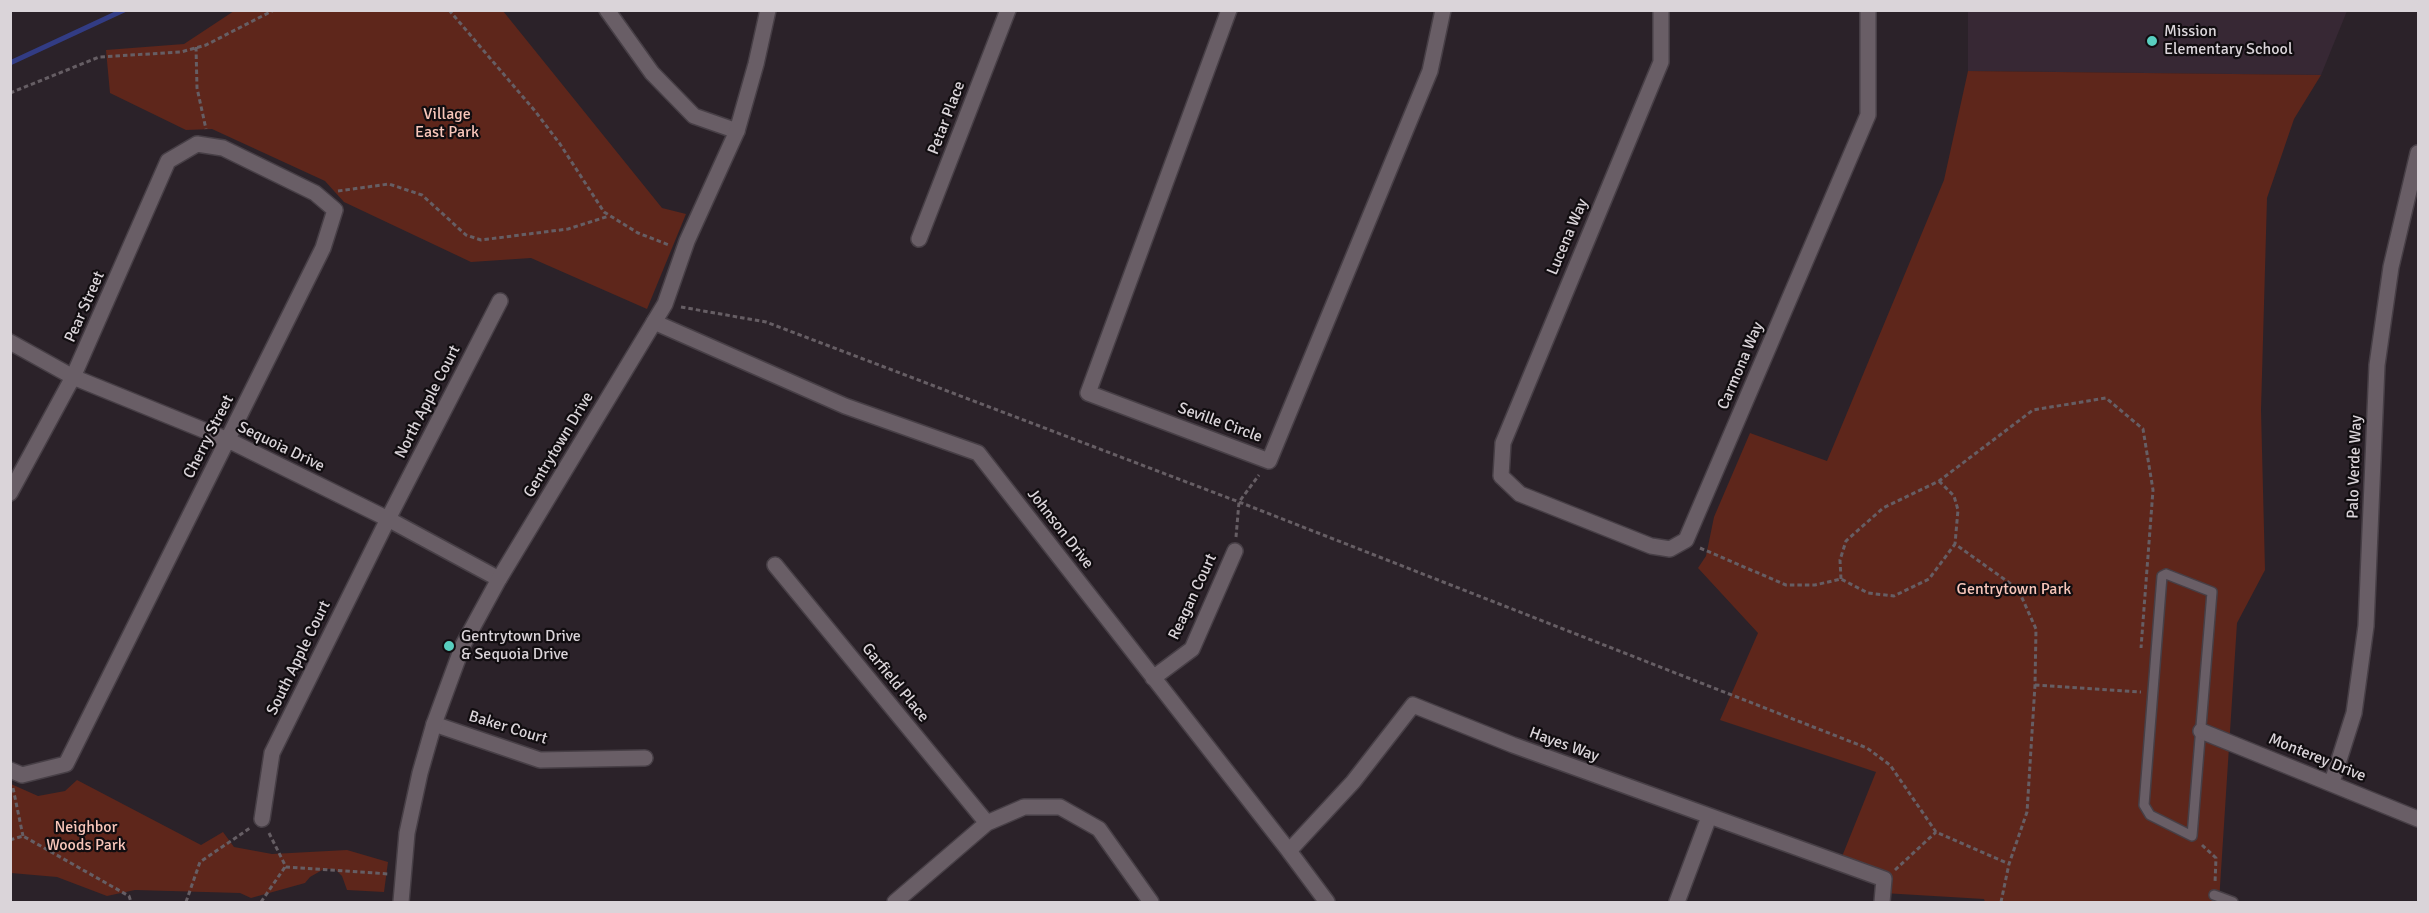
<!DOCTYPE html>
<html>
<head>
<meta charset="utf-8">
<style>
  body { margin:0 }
  #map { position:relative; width:2429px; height:913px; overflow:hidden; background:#2b2229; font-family:Signika,sans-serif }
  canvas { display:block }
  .frame { position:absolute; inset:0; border:12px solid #dad4d9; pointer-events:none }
</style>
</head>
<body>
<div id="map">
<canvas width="2429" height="913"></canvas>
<div class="frame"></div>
</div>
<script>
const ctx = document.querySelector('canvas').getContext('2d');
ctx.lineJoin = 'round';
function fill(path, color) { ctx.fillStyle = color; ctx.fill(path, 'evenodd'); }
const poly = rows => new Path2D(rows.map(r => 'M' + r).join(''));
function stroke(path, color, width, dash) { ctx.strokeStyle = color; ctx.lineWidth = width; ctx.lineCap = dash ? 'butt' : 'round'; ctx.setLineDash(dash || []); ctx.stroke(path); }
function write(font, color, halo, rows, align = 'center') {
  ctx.font = font + ' Signika,sans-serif'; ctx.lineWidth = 4.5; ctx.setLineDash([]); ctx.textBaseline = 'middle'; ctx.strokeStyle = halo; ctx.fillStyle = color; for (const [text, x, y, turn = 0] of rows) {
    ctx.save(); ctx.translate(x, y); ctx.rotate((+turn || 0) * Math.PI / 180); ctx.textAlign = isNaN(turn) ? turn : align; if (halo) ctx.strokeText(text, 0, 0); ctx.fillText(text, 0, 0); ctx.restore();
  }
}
const built = poly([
  [1968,11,2347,11,2321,75,1968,71]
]);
const green = poly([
  [234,11,503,11,662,208,686,214,647,309,531,258,471,262,344,202,325,181,212,129,186,130,110,93,106,50,184,44],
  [1968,71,2321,75,2294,119,2267,198,2261,410,2265,570,2237,623,2219,902,1985,902,1984,899,1883,893,1884,879,1839,864,1876,772,1720,720,1758,633,1698,568,1706,556,1714,517,1750,433,1827,461,1944,180],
  [77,780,201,845,223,832,234,847,272,854,347,850,388,862,384,892,347,890,342,876,335,869,324,869,310,877,305,883,251,898,240,893,135,890,107,896,57,877,11,873,11,784,38,796,65,791]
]);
const stream = poly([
  [10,63,124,10]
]);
const path = poly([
  [449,10,535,111,560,144,604,212,638,233,669,245],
  [196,47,197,88,206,129],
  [10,93,99,57,181,52,206,45,274,10],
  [338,191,389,184,422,195,466,235,481,240,568,229,609,216],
  [681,307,766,322,1239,502,1867,748,1890,765,1936,832,2009,864],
  [1939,481,1954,496,1958,510,1955,544],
  [1236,537,1239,502,1259,475],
  [1700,548,1786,585,1815,585,1841,579,1868,593,1894,596,1929,579,1955,544,2018,589,2036,629,2035,685,2027,812,2009,864,2001,902],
  [1841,579,1840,560,1846,541,1883,508,1939,481,2033,410,2106,398,2143,429,2153,490,2141,648],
  [2035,685,2141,692],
  [13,788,23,836],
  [269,833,286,867,389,874],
  [10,840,23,836,129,896,131,902],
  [2202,845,2216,858,2215,883],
  [1895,870,1936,832],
  [186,902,200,862,250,828],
  [261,902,285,867]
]);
const service = poly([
  [2166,574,2212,592,2192,836,2150,815,2144,805,2162,576,2166,574],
  [2214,895,2233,902]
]);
const minor = poly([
  [607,10,652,73,694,116,737,131],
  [1229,10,1088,393,1269,461,1430,71,1443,10],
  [1661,10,1661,62,1503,443,1501,476,1520,494,1651,546,1670,549,1686,540,1868,115,1868,10],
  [919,239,1008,10],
  [654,322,845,406,978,453,1289,851,1327,902],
  [10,342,73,377,228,440,388,519,499,579],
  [10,493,73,377,168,161,197,144,223,148,315,193,335,210,323,248,66,764,22,775,10,770],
  [775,565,987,823],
  [1153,678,1192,649,1235,551],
  [434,724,540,760,645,758],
  [2201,731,2418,819],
  [2332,782,2354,713,2366,626,2377,365,2391,267,2418,153],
  [262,819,272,753,388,519,500,301],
  [1289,851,1353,782,1413,705,1513,745,1884,879,1882,902],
  [895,902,987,823,1024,807,1060,807,1099,829,1151,902],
  [1677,902,1709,817]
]);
const tertiary = poly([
  [401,902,407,833,420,773,434,724,463,645,499,579,665,304,687,241,737,131,756,64,768,10]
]);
const markers = [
  [2152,41,6,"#58cebf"],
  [449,646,6,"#58cebf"]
];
const poiNames = [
  ["Mission",2164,32],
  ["Elementary School",2164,50],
  ["Gentrytown Drive",461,637],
  ["& Sequoia Drive",461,655]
];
const parkNames = [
  ["Village",447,115],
  ["East Park",447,133],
  ["Gentrytown Park",2014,590],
  ["Neighbor",86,828],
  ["Woods Park",86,846]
];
const streetNames = [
  ["Petar Place",947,118,-69],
  ["Lucena Way",1568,237,-67],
  ["Pear Street",85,307,-66],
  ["Carmona Way",1741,366,-67],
  ["North Apple Court",428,402,-63],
  ["Seville Circle",1220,423,20],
  ["Cherry Street",209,437,-63],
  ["Gentrytown Drive",559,445,-59],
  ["Sequoia Drive",281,447,26],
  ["Palo Verde Way",2355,467,-88],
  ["Johnson Drive",1060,529,52],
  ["Reagan Court",1193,597,-65],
  ["South Apple Court",299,658,-64],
  ["Garfield Place",895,683,51],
  ["Baker Court",508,728,17],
  ["Hayes Way",1564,745,20],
  ["Monterey Drive",2317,758,22]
];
fill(built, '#372834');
fill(green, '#5e261b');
stroke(stream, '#323c84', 5);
stroke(service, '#473f46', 12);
stroke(minor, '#473f46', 18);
stroke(tertiary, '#473f46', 18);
stroke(path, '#665e64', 3, [4.5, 3]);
stroke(service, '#695e66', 9);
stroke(minor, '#695e66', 15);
stroke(tertiary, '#695e66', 15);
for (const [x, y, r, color] of markers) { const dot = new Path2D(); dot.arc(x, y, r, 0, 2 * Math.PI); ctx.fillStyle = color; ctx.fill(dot); stroke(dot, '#110d10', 2); }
write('16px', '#dad4d9', '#110d10', poiNames, 'left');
write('16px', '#f8c6ba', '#110d10', parkNames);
write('16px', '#dad4d9', '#110d10', streetNames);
</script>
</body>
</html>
